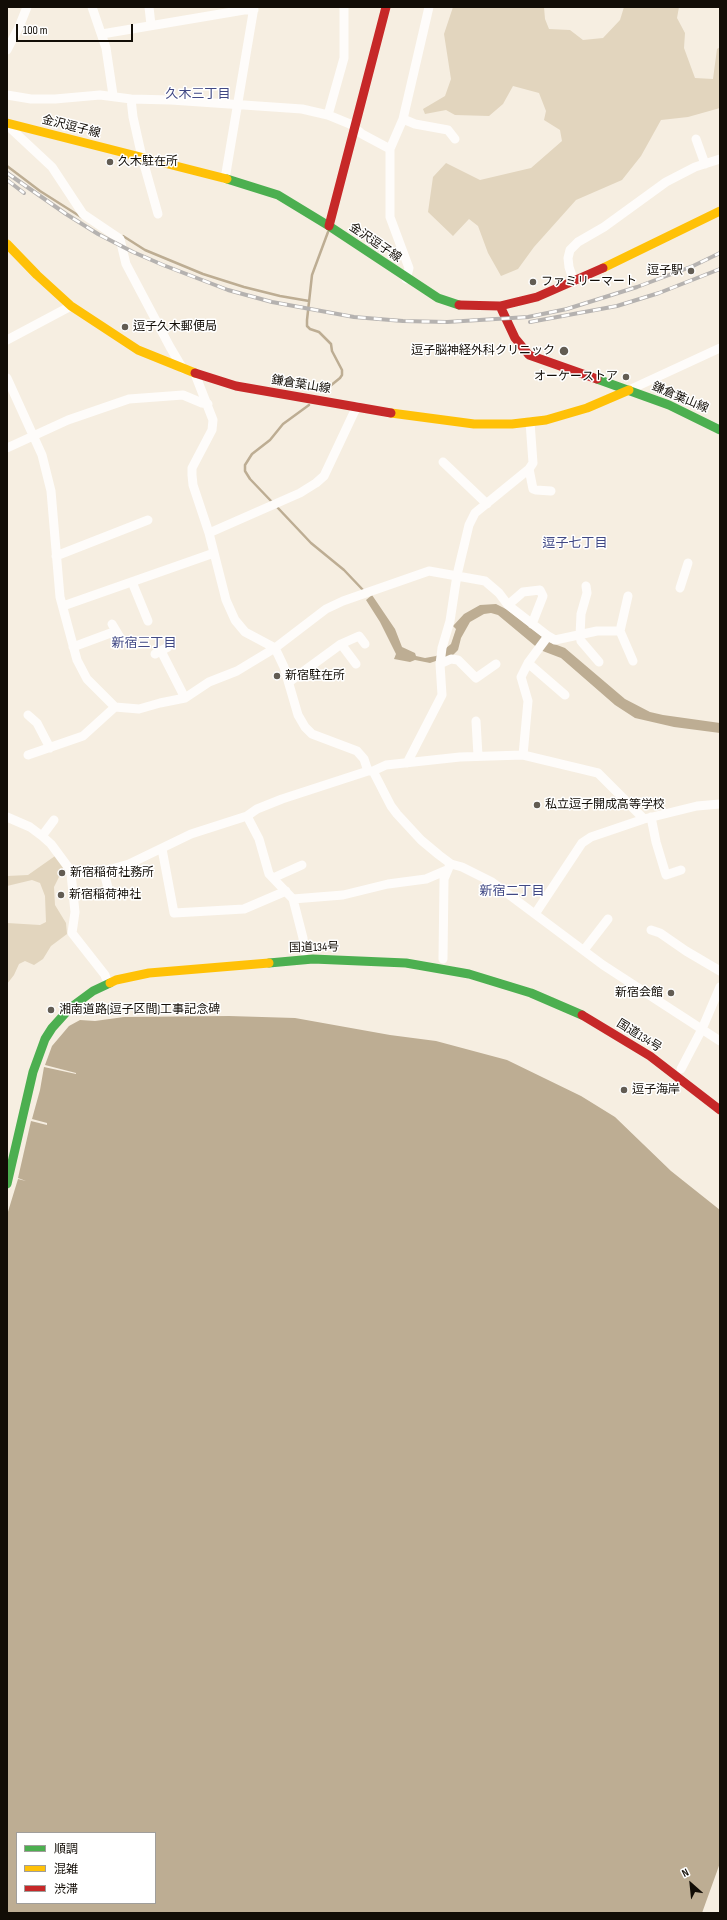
<!DOCTYPE html>
<html>
<head>
<meta charset="utf-8">
<style>
  body { margin:0 }
  #map { position:relative; width:727px; height:1920px; overflow:hidden; background:#f6eee1; font-family:"Sofia Sans Condensed","Noto Sans JP",sans-serif }
  canvas { display:block }
  .frame { position:absolute; inset:0; border:8px solid #120d06; pointer-events:none }
  .legend { position:absolute; left:16px; top:1832px; width:140px; height:72px; box-sizing:border-box; background:#fff; border:1px solid #a09e9b; margin:0; padding:5px 7px; list-style:none; font-size:12px; color:#120d06 }
  .legend li { display:flex; align-items:center; gap:8px; height:20px }
  .legend b { width:20px; border:1px solid #a09e9b }
  .north { position:absolute; left:671px; top:1864px; width:40px; height:40px; -webkit-text-stroke:3px #fff; paint-order:stroke; rotate:333deg; font-size:11px; font-weight:700; line-height:16px; text-align:center; color:#120d06 }
  .north::after { content:''; display:block; margin:auto; width:14px; height:18px; background:#120d06; clip-path:polygon(50% 0,100% 100%,50% 72%,0 100%) }
  .scale { position:absolute; left:16px; top:24px; width:117px; height:18px; box-sizing:border-box; border:2px solid #120d06; border-top:0; padding-left:5px; font-size:12px; line-height:14px; white-space:nowrap; color:#120d06; -webkit-text-stroke:3px #fff; paint-order:stroke }
</style>
</head>
<body>
<div id="map">
<canvas width="727" height="1920"></canvas>
<div class="frame"></div>
<ul class="legend">
<li><b style="height:5px;background:#4caf50"></b>順調</li>
<li><b style="height:5px;background:#ffc107"></b>混雑</li>
<li><b style="height:5px;background:#c62828"></b>渋滞</li>
</ul>
<div class="north">N</div>
<div class="scale">100 m</div>
</div>
<script>
const ctx = document.querySelector('canvas').getContext('2d');
ctx.lineJoin = 'round';
function fill(path, color) { ctx.fillStyle = color; ctx.fill(path, 'evenodd'); }
const poly = rows => new Path2D(rows.map(r => 'M' + r).join(''));
function stroke(path, color, width, dash) { ctx.strokeStyle = color; ctx.lineWidth = width; ctx.lineCap = dash ? 'butt' : 'round'; ctx.setLineDash(dash || []); ctx.stroke(path); }
function write(font, color, halo, rows, align = 'center') {
  ctx.font = font + ' "Sofia Sans Condensed","Noto Sans JP",sans-serif'; ctx.lineWidth = 3; ctx.setLineDash([]); ctx.textBaseline = 'middle'; ctx.strokeStyle = halo; ctx.fillStyle = color; for (const [text, x, y, turn = 0] of rows) {
    ctx.save(); ctx.translate(x, y); ctx.rotate((+turn || 0) * Math.PI / 180); ctx.textAlign = isNaN(turn) ? turn : align; if (halo) ctx.strokeText(text, 0, 0); ctx.fillText(text, 0, 0); ctx.restore();
  }
}
const green = poly([
  [453,7,544,7,545,19,549,29,570,30,583,40,603,38,620,20,624,7,679,7,677,18,685,33,684,48,695,78,713,79,717,49,720,47,720,108,688,117,661,120,641,156,622,180,576,200,534,247,518,269,501,276,488,253,478,226,469,219,453,236,428,212,433,177,446,163,480,180,531,168,562,141,560,130,544,120,546,111,539,93,513,86,503,104,489,116,455,115,446,110,425,114,423,109,445,96,451,79,444,34],
  [55,856,64,867,54,887,55,905,66,923,67,934,51,946,43,959,34,965,25,961,19,964,14,975,7,984,7,923,40,925,46,922,45,896,40,883,32,880,7,886,7,876,28,875]
]);
const water = poly([
  [372,595,395,629,402,647,415,653,416,656,425,658,436,656,451,644,456,629,453,626,464,614,480,605,496,604,506,609,549,642,565,648,625,699,650,712,663,715,720,723,720,733,674,727,635,718,615,705,561,658,540,650,498,615,491,613,484,614,470,622,461,638,458,650,453,655,430,663,415,660,410,662,394,659,396,654,380,622,366,600],
  [229,1016,295,1018,390,1035,436,1041,507,1060,581,1096,615,1117,671,1171,720,1210,720,1863,702,1913,7,1913,7,1215,18,1179,26,1181,18,1178,31,1121,47,1125,47,1123,32,1119,40,1090,44,1067,76,1074,76,1073,45,1065,52,1046,69,1026,80,1020,95,1021,124,1017],
  [17,1833,155,1833,155,1903,17,1903]
]);
const stream = poly([
  [7,166,40,191,81,217],
  [123,236,145,250,203,274,244,287,280,296,309,301],
  [324,391,340,378,342,375,342,370,332,351,331,344,319,332,310,329,307,326,307,320,312,275,328,232],
  [272,502,250,479,245,471,245,465,252,454,270,440,283,424,309,405],
  [277,507,311,543,344,570,363,590]
]);
const street = poly([
  [92,7,106,48,113,95],
  [149,7,151,25],
  [102,34,244,10,254,10],
  [7,50,19,27,27,7],
  [7,95,31,99,55,99,100,95,131,99,171,100,302,109,328,115,350,124,362,134,390,149],
  [131,99,133,117,142,157,158,214],
  [328,115,344,58,344,7],
  [403,119,415,124,448,130,455,139],
  [7,125,52,167,83,214,120,239,126,264,170,347,183,369],
  [696,139,705,164],
  [225,179,254,7],
  [406,279,409,268,390,217,390,149,403,119,429,7],
  [574,282,569,267,568,258,570,250,578,242,604,227,666,182,695,167,720,159],
  [7,340,71,306],
  [195,374,213,420,212,430,192,468,192,475,193,485,209,533,226,600,235,620,245,632,275,648,284,667,298,715,305,727,312,734,357,751,364,759,368,771],
  [7,378,42,455,51,491,60,597,77,660,87,679,115,707,139,709,160,703,185,698,209,682,237,671,275,648,326,609,343,601,429,571,485,581,499,593,508,605,548,636,555,640,597,631,620,631],
  [629,390,720,348],
  [7,448,68,420,129,399,183,395,202,403,208,404],
  [443,462,487,504],
  [529,469,533,489,536,490,551,491],
  [209,533,300,493,316,483,324,476,357,406],
  [56,556,148,520],
  [132,582,148,621],
  [586,586,587,593,581,614,580,636,581,641,599,662],
  [680,588,688,563],
  [628,596,620,631,633,661],
  [508,605,523,592,540,590,543,596,532,624],
  [63,606,214,553],
  [112,624,121,639],
  [341,644,356,664],
  [73,647,116,631],
  [161,651,185,698],
  [155,654,168,647],
  [528,663,565,695],
  [440,664,451,659,458,660,476,678,496,664],
  [289,682,341,644,359,636,365,644],
  [28,715,37,723,50,748],
  [476,721,478,756],
  [28,755,83,736,115,707],
  [523,755,598,773,644,819],
  [407,763,442,695,440,664,442,648,450,621,457,575,469,525,475,513,529,469,533,463,530,422],
  [373,771,391,806,397,814,421,840,439,855,451,864,462,867,492,882,603,965,720,1041],
  [247,816,259,839,269,874,293,899,303,938,304,951],
  [7,817,30,827,42,836,51,844,68,867,71,874,75,912,72,933,105,975,106,978],
  [651,817,656,842,666,875,681,870],
  [42,836,54,820],
  [162,849,174,913,244,909,286,891],
  [104,872,110,896],
  [71,874,101,872,129,864,191,834,247,816,257,809,282,799,368,771,373,771,386,765,460,757,523,755,528,701,521,677,528,663,548,636],
  [273,878,302,865],
  [293,899,343,895,388,884,426,879,447,870],
  [535,914,582,843,591,837,644,819,697,806,720,804],
  [651,930,660,933,686,951,720,971],
  [584,950,608,919],
  [443,959,444,879,449,867],
  [681,1069,702,1029,720,987]
]);
const fast = poly([
  [227,179,278,195,329,226,438,298,459,305],
  [597,379,669,405,720,430],
  [269,963,313,959,406,963,469,974,531,993,582,1015],
  [7,1184,33,1072,45,1039,52,1028,70,1008,93,991,110,983]
]);
const slow = poly([
  [7,123,227,179],
  [7,244,37,275,71,306,138,350,195,373],
  [603,268,720,211],
  [391,413,474,424,512,424,546,420,587,408,629,390],
  [110,983,116,980,149,973,269,963]
]);
const jam = poly([
  [329,226,386,7],
  [459,305,500,306,537,297,603,268],
  [500,306,515,338,529,355,597,379],
  [195,373,236,386,391,413],
  [582,1015,650,1056,720,1110]
]);
const rail = poly([
  [7,173,66,214,98,234,133,252,163,265,228,290,272,302,354,317,403,321,447,322,528,317,567,309,637,287,693,266,720,253],
  [7,180,24,193],
  [530,322,617,306,659,293,720,269]
]);
const markers = [
  [110,162,4,"#625c53"],
  [691,271,4,"#625c53"],
  [533,282,4,"#625c53"],
  [125,327,4,"#625c53"],
  [564,351,5,"#625c53"],
  [626,377,4,"#625c53"],
  [277,676,4,"#625c53"],
  [537,805,4,"#625c53"],
  [62,873,4,"#625c53"],
  [61,895,4,"#625c53"],
  [671,993,4,"#625c53"],
  [51,1010,4,"#625c53"],
  [624,1090,4,"#625c53"]
];
const streetNames = [
  ["金沢逗子線",71,127,14],
  ["金沢逗子線",375,243,34],
  ["鎌倉葉山線",301,385,9],
  ["鎌倉葉山線",680,398,23],
  ["国道134号",314,948,-1],
  ["国道134号",639,1036,32]
];
const poiNames = [
  ["久木駐在所",118,162],
  ["逗子駅",683,271,"right"],
  ["ファミリーマート",541,282],
  ["逗子久木郵便局",133,327],
  ["逗子脳神経外科クリニック",555,351,"right"],
  ["オーケーストア",618,377,"right"],
  ["新宿駐在所",285,676],
  ["私立逗子開成高等学校",545,805],
  ["新宿稲荷社務所",70,873],
  ["新宿稲荷神社",69,895],
  ["新宿会館",663,993,"right"],
  ["湘南道路(逗子区間)工事記念碑",59,1010],
  ["逗子海岸",632,1090]
];
const neighbourhoodNames = [
  ["久木三丁目",198,95],
  ["逗子七丁目",575,544],
  ["新宿三丁目",144,644],
  ["新宿二丁目",512,892]
];
fill(green, '#e2d5be');
fill(water, '#bdad93');
stroke(stream, '#bdad93', 2.5);
stroke(street, '#fefcfa', 9);
stroke(fast, '#4caf50', 9);
stroke(slow, '#ffc107', 9);
stroke(jam, '#c62828', 9);
stroke(rail, '#b5b2b0', 4);
stroke(rail, '#fff', 2.5, [8]);
for (const [x, y, r, color] of markers) { const dot = new Path2D(); dot.arc(x, y, r, 0, 2 * Math.PI); ctx.fillStyle = color; ctx.fill(dot); stroke(dot, '#fff', 1.5); }
write('12px', '#120d06', '#fff', streetNames);
write('12px', '#120d06', '#fff', poiNames, 'left');
write('13px', '#404884', '#fff', neighbourhoodNames);
</script>
</body>
</html>
